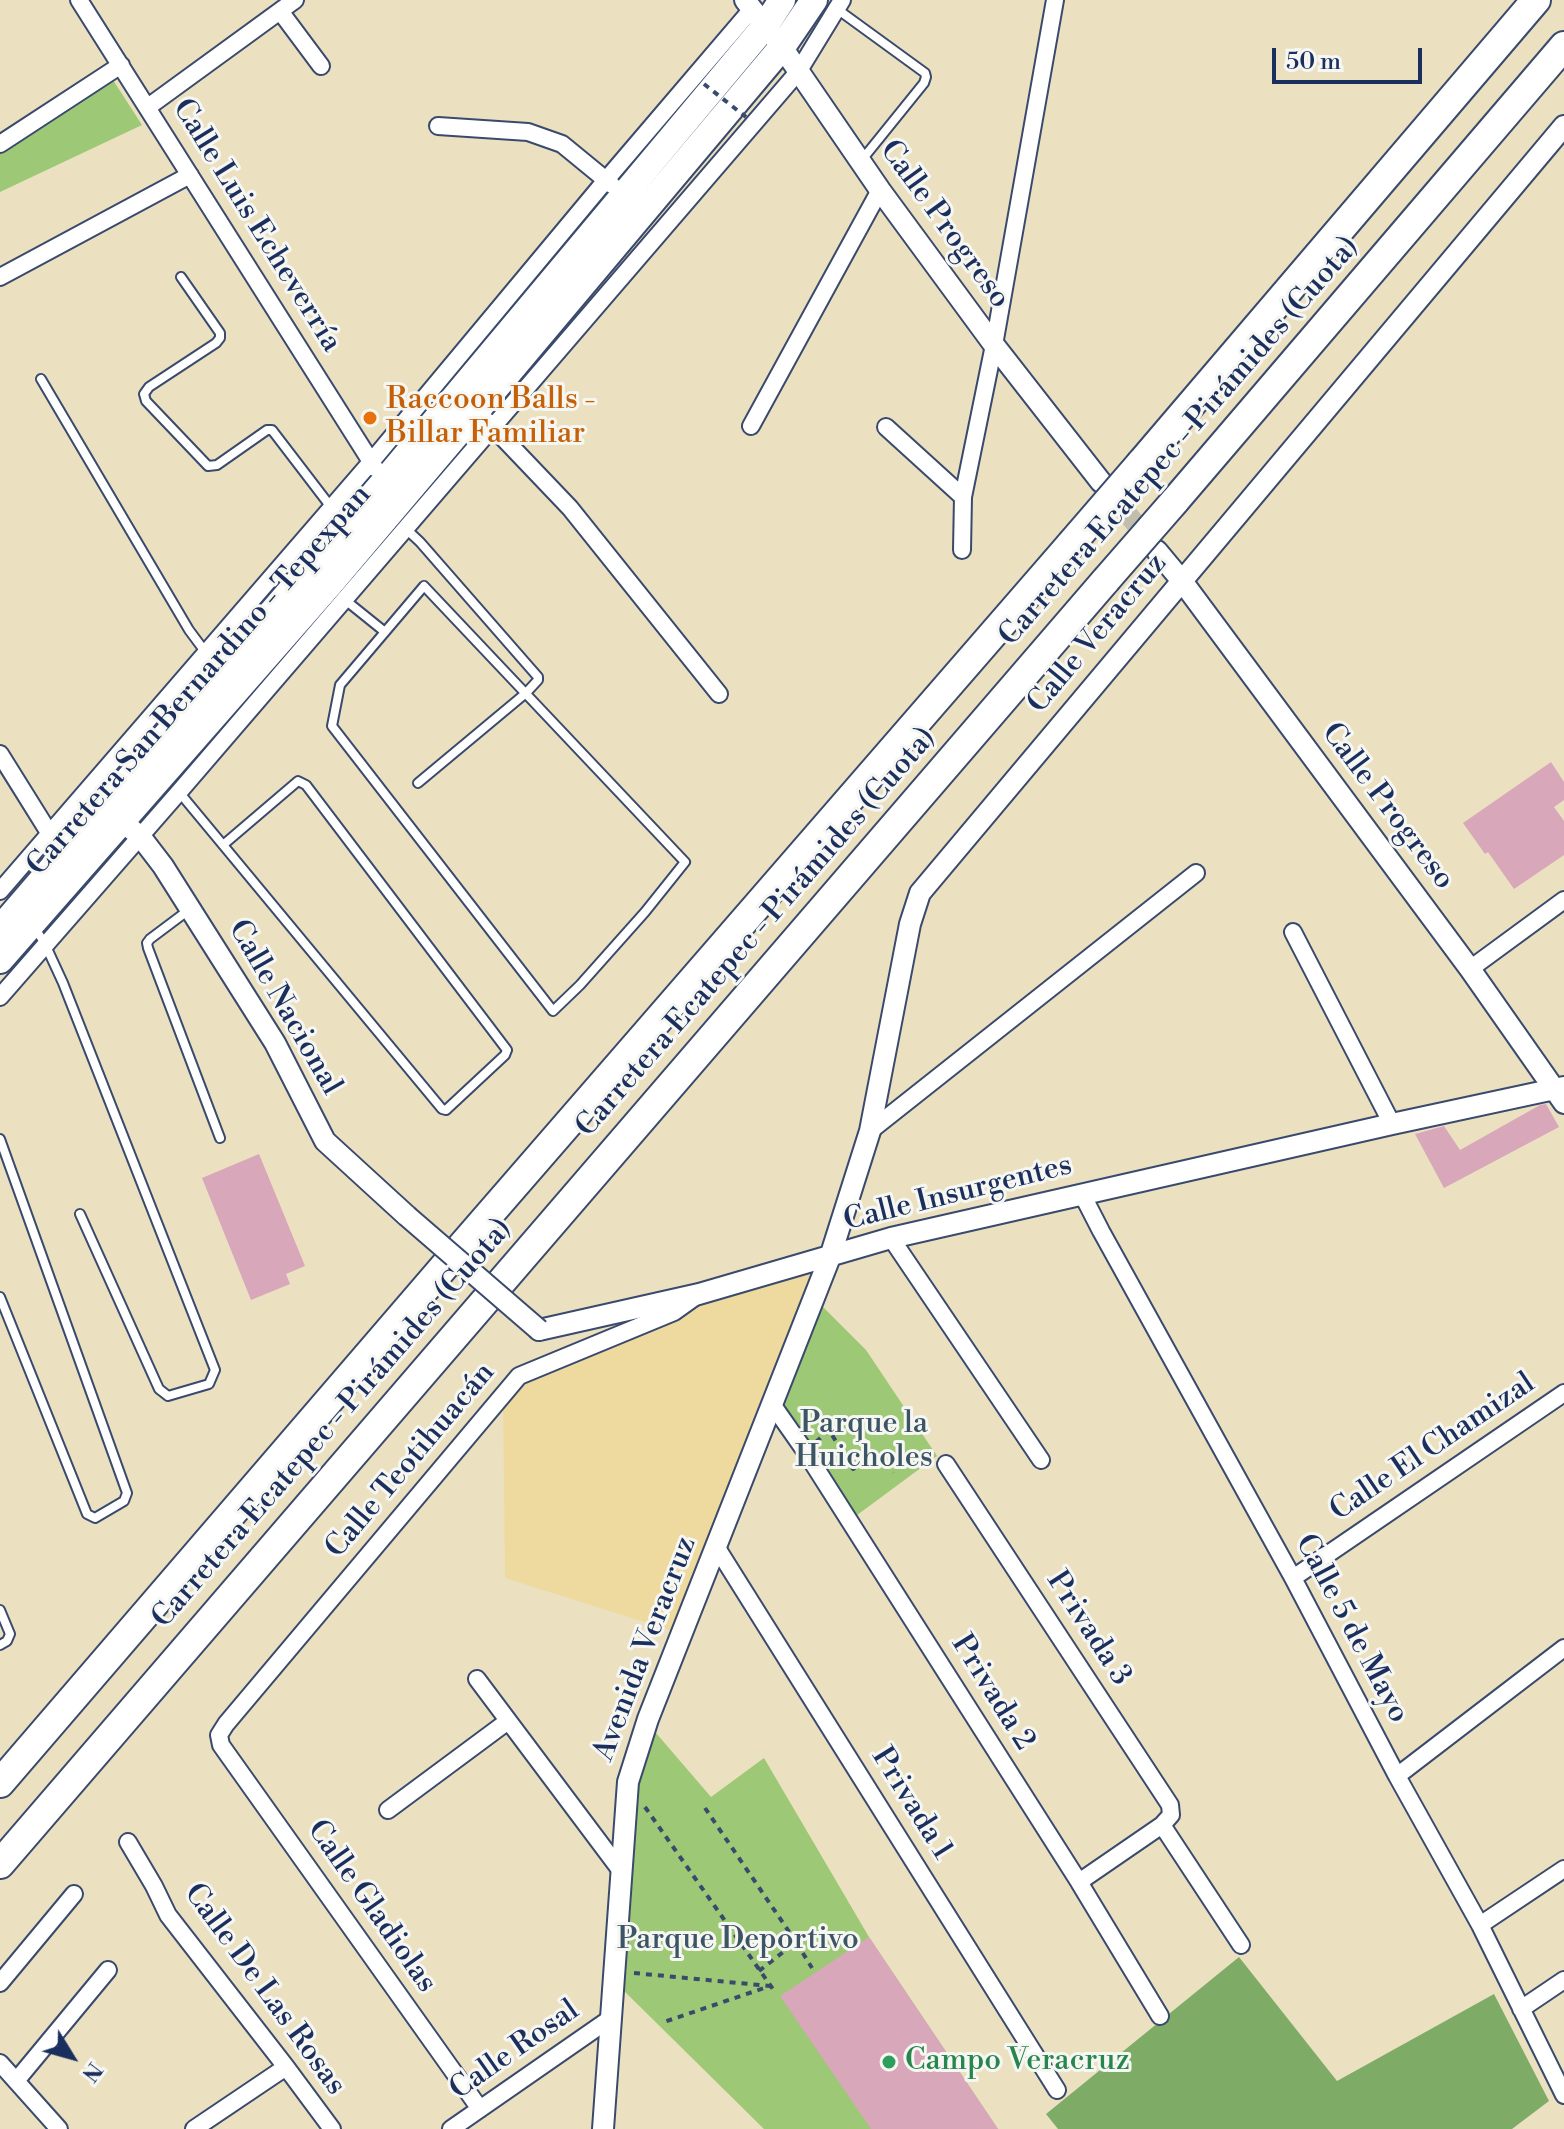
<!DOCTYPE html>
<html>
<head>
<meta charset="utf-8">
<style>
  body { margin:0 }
  #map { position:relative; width:1564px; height:2129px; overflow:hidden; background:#ebe1c1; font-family:"Libre Bodoni",serif }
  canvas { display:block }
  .north { position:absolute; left:32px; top:2017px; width:80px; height:80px; -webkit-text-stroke:6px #f6f6f2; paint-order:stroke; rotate:127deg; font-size:22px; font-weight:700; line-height:32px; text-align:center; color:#1b2f5e }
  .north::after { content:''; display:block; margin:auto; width:28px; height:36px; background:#1b2f5e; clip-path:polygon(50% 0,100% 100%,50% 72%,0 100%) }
  .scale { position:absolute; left:1272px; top:48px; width:150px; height:36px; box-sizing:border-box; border:4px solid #1b2f5e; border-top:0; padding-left:10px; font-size:24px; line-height:28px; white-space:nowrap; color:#1b2f5e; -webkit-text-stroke:6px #f6f6f2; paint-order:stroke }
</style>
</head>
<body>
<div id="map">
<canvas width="1564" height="2129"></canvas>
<div class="north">N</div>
<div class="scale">50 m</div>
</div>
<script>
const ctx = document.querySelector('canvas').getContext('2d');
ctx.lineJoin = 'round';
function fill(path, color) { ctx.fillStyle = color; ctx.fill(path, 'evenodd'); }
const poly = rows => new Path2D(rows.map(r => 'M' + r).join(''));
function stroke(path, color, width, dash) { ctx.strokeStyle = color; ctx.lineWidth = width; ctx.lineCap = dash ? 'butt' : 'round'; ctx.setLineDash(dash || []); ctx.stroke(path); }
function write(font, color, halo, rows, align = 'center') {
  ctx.font = font + ' "Libre Bodoni",serif'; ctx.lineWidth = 6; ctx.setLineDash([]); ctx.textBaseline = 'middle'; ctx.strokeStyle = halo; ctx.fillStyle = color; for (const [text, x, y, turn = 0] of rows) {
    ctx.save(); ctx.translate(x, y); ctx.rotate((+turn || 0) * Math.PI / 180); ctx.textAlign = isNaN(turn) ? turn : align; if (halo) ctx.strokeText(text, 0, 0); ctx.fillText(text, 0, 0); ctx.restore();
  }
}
const green = poly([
  [106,69,142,125,0,192,0,141],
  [816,1300,866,1350,937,1456,849,1521,775,1401],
  [644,1719,711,1797,764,1758,869,1937,998,2129,764,2129,617,1984]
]);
const forest = poly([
  [1239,1957,1337,2081,1494,1994,1549,2101,1512,2129,1058,2129,1046,2114]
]);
const sand = poly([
  [826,1265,679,1633,505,1578,503,1395,516,1380,752,1282]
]);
const building = poly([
  [1551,762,1564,782,1564,800,1554,807,1564,821,1564,855,1514,889,1488,852,1485,854,1463,823],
  [1546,1104,1559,1127,1444,1188,1415,1134,1444,1126,1460,1150,1540,1105],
  [259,1154,305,1266,286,1274,290,1284,251,1300,202,1178],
  [869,1937,998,2129,871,2129,780,1996]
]);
const tertiaryTunnel = poly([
  [1104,485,1152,544]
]);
const path = poly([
  [816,1442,829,1430,853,1469,880,1452,893,1473],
  [645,1807,775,1992],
  [705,1808,796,1942],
  [759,1971,796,1942,812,1968],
  [634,1973,770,1986,664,2022]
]);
const service = poly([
  [837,9,925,73,926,77,924,83,861,161],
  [181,277,220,333,220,338,216,343,149,387,144,394,146,401,208,466,217,465,267,430,272,430,344,524],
  [41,379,189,630,218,669],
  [405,528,420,542,538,677,538,680,526,693,418,783],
  [424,586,685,862,645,912,580,985,553,1011,332,726,340,685,424,586],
  [344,599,385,632],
  [179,792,223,845,442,1109,446,1110,505,1055,507,1050,306,785,298,781,223,845],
  [190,909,150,939,147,943,148,948,220,1138],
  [35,928,45,944,63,983,215,1370,209,1384,168,1396,159,1389,80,1214],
  [0,1139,127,1493,124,1501,95,1518,87,1514,0,1297],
  [0,1610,10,1634,7,1641,0,1645]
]);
const minor = poly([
  [79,0,375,468],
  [280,11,321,66],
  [148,107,295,0],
  [438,126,528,132,562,144,612,185],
  [0,144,121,65],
  [0,277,190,175],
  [487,421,570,508,719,694],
  [751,426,880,190],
  [886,427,963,497],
  [962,550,963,497,994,345,1055,0],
  [0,754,53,839],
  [0,891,371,462,606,180,752,9],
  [1293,932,1392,1124],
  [1470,969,1564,900],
  [0,997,179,792,798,72,842,0],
  [870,1131,1196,873],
  [1082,1194,1101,1231,1293,1578,1397,1776,1480,1925,1564,2095],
  [891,1238,1041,1460],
  [772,1404,805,1451,1079,1882,1160,2016],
  [946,1464,1170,1805,1171,1815,1162,1825,1079,1882],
  [717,1548,1057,2090],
  [1293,1578,1564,1393],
  [477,1679,621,1871],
  [1397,1776,1564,1648],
  [388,1810,508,1721],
  [1162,1825,1241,1945],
  [128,1842,154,1886,168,1915,286,2067,332,2129],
  [1480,1925,1564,1869],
  [0,1983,74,1894],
  [1521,2009,1564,1980],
  [0,2063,59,2129],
  [16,2081,108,1970],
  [480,2109,221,1745,219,1735,226,1724,519,1376,674,1312,695,1297],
  [194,2129,286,2067],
  [451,2129,611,2018]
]);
const tertiary = poly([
  [745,0,782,47,880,190,994,345,1101,482],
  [1157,551,1182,581,1470,969,1564,1103],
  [121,821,140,836,163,866,275,1043,325,1141,407,1216],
  [539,1330,699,1294,891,1238,1392,1124,1564,1087],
  [603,2129,628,1782,648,1719,830,1257,870,1131,910,924,920,893,1564,126]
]);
const trunk = poly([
  [0,929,384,482,765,26,782,0],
  [0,960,329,585,477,410,782,47,814,0]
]);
const motorway = poly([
  [1141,463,1536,0],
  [1174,502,1564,46],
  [0,1783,455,1254,1071,544],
  [0,1864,1106,580]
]);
const pathBridge = poly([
  [704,84,746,117]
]);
const tertiaryBridge = poly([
  [407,1216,539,1330]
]);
const motorwayBridge = poly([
  [1071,544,1141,463],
  [1106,580,1174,502]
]);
const markers = [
  [370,418,8,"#e8710a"],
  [889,2062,8,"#2e9e5b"]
];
const streetNames = [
  ["Calle Progreso",944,225,54],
  ["Calle Luis Echeverría",256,226,58],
  ["Carretera Ecatepec - Pirámides (Cuota)",1180,442,-49],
  ["Calle Veracruz",1098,634,-50],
  ["Carretera San Bernardino - Tepexpan",200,681,-49],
  ["Calle Progreso",1387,807,53],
  ["Carretera Ecatepec - Pirámides (Cuota)",757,933,-49],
  ["Calle Nacional",284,1008,60],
  ["Calle Insurgentes",958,1194,-14],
  ["Carretera Ecatepec - Pirámides (Cuota)",333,1424,-49],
  ["Calle El Chamizal",1433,1448,-34],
  ["Calle Teotihuacán",411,1461,-50],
  ["Privada 3",1088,1629,57],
  ["Calle 5 de Mayo",1351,1629,62],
  ["Avenida Veracruz",646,1649,-69],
  ["Privada 2",992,1693,58],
  ["Privada 1",911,1804,58],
  ["Calle Gladiolas",371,1907,55],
  ["Calle De Las Rosas",264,1990,54],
  ["Calle Rosal",515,2051,-35]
];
const foodNames = [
  ["Raccoon Balls -",386,401],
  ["Billar Familiar",386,435]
];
const parkNames = [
  ["Parque la",864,1425],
  ["Huicholes",864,1459],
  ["Parque Deportivo",738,1941]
];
const leisureNames = [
  ["Campo Veracruz",905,2062]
];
fill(green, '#9dc875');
fill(forest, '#7eac66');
fill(sand, '#eeda9e');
fill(building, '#d8a7ba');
stroke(tertiaryTunnel, '#c1bdad', 20, [20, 10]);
stroke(service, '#3a4a6d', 12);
stroke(minor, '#3a4a6d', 20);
stroke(tertiary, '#3a4a6d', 24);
stroke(trunk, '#3a4a6d', 30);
stroke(motorway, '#3a4a6d', 32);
stroke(path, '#3a4a6d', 4, [6, 6]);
stroke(service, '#fff', 8);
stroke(minor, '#fff', 16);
stroke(tertiary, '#fff', 20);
stroke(trunk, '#fff', 26);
stroke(motorway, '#fff', 28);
stroke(tertiaryBridge, '#3a4a6d', 24, []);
stroke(motorwayBridge, '#3a4a6d', 32, []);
stroke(pathBridge, '#3a4a6d', 4, [6, 6]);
stroke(tertiaryBridge, '#fff', 20);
stroke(motorwayBridge, '#fff', 28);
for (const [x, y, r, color] of markers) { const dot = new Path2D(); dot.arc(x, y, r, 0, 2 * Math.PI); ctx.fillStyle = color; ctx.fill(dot); stroke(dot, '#f6f6f2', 3); }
write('30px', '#1b2f5e', '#f6f6f2', streetNames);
write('30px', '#c56008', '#f6f6f2', foodNames, 'left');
write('30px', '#3c5564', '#f6f6f2', parkNames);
write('30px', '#27864d', '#f6f6f2', leisureNames, 'left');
</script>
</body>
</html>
